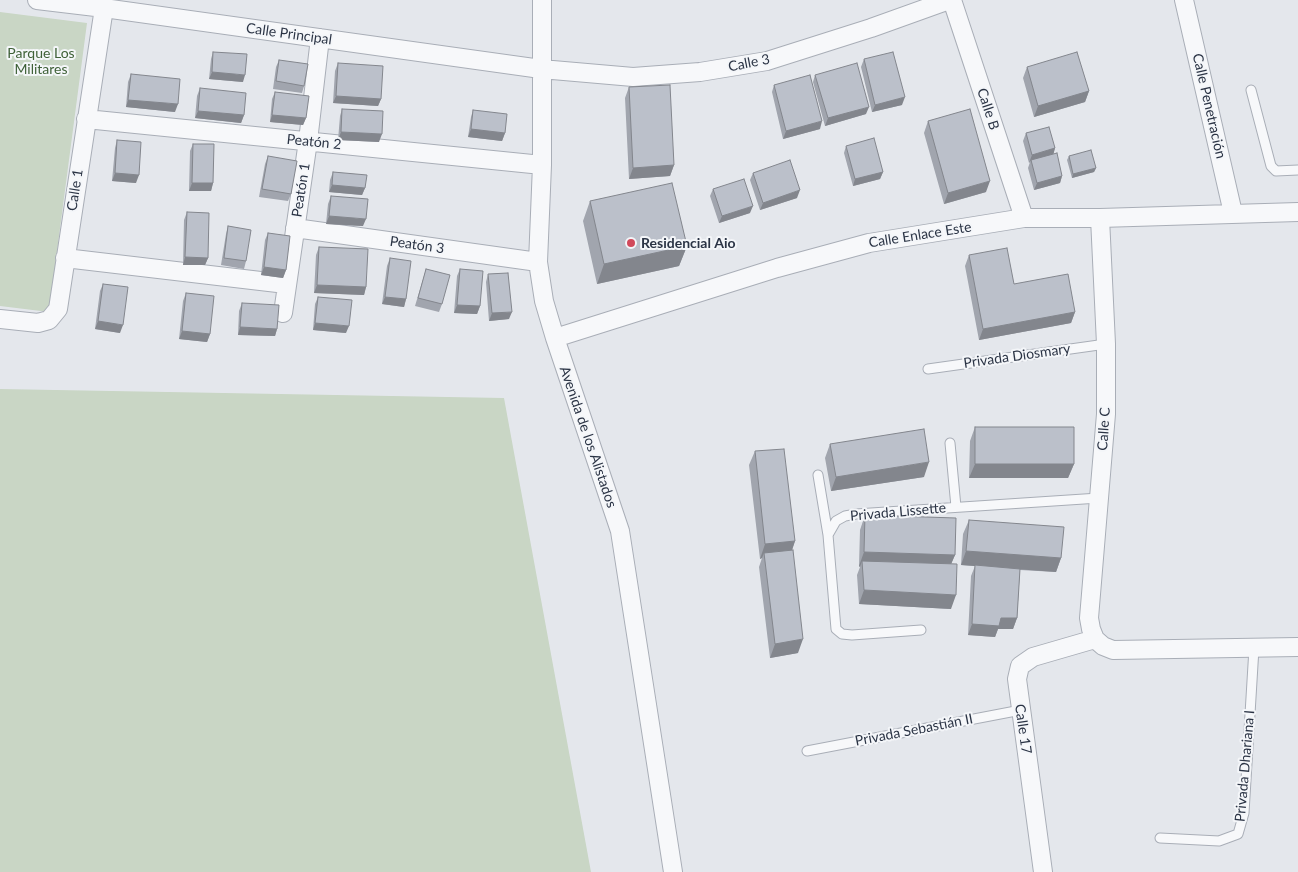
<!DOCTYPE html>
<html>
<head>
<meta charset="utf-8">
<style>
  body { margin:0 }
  canvas { display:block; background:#e4e7ec }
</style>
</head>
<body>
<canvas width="1298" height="872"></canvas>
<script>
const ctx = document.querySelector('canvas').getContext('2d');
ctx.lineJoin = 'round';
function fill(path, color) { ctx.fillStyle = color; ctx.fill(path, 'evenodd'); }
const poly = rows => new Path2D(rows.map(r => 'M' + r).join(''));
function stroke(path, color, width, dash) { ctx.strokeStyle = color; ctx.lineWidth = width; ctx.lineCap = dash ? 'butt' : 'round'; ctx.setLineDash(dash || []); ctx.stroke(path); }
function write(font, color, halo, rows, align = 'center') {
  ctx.font = font + ' Lato,sans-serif'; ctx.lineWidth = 4; ctx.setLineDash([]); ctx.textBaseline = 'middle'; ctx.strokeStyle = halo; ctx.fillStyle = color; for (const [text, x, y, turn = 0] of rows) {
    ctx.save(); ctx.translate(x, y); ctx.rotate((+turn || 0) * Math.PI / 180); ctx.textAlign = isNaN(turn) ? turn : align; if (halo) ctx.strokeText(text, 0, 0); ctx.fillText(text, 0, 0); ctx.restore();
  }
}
const green = poly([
  [0,12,87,23,49,312,0,306],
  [0,389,504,398,591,872,0,872]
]);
const service = poly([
  [1251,90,1271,166,1276,171,1298,170],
  [928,369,1106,344],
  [950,443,956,507],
  [818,475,828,535],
  [921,630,852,635,842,634,836,629,828,535,836,521,845,516,856,514,1099,498],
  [807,751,1021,710],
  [1160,838,1219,841,1238,834,1244,813,1254,648]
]);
const minor = poly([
  [37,0,104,8,541,69,633,77,700,72,767,61,871,28,949,0],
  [542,0,542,165,538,262,544,301,555,338,620,531,673,872],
  [952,0,1024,218],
  [1184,0,1233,213],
  [86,119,542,165],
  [1100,218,1106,344,1106,414,1089,618,1091,629,1095,639,1103,646,1113,650,1298,647],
  [295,228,538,262],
  [65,258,286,284],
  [283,313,308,141,320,38],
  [0,319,38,323,49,320,58,309,104,8],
  [555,338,777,268,869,243,1024,218,1100,218,1298,212],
  [1043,872,1017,679,1020,666,1033,657,1095,639]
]);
const wall = poly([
  [213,52,243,82,209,79,211,59],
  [864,59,902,105,872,112,861,67],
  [279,60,304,86,302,93,273,89,276,67],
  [338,63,381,99,378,106,333,103,335,71],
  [1027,67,1089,91,1085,102,1034,117,1023,78],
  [131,74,175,112,126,107,128,82],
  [815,75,866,114,825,126,813,82],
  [774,85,820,129,783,139,772,92],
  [629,87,674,165,670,176,629,179,625,98],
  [200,88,244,115,241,123,195,118,197,96],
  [275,92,306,118,303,125,270,122,272,99],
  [342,109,379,142,338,140,340,116],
  [473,110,505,133,502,141,468,137,471,117],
  [928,121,986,192,944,204,924,133],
  [1026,133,1055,148,1053,154,1062,176,1060,183,1034,190,1028,168,1030,162,1029,163,1023,141],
  [117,140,136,183,112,181,115,148],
  [193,144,213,183,211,191,189,191,190,151],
  [846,146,883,172,880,179,853,186,844,153],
  [268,156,291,194,288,201,259,197,265,164],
  [1069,156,1096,168,1094,172,1072,178,1067,160],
  [333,172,365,188,362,195,329,192,330,180],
  [753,173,797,198,760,210,750,180],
  [713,189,750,213,719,223,710,196],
  [331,196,363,226,326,224,328,204],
  [590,201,687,246,679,266,597,284,583,221],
  [187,212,208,258,205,265,183,265,184,220],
  [228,226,246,261,244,269,221,265,226,234],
  [268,233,286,270,283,278,261,275,265,240],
  [319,247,366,287,364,295,314,293,316,255],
  [969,255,1014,284,1075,312,1071,323,979,340,965,266],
  [390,258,406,299,404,307,382,304,387,266],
  [426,269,442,304,439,312,415,306],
  [460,269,480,306,477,314,454,313,457,276],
  [488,274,509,319,489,321,486,282],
  [103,284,120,333,95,329,100,291],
  [186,293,210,334,207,342,179,339,183,301],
  [318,297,346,333,313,330,315,304],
  [242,303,277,329,275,336,238,335,239,311],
  [975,427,1074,464,1068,478,969,478,970,441],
  [830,444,924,477,831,491,825,458],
  [755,451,795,541,792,550,798,653,770,658,759,567,762,558,760,559,749,465],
  [865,515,955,555,951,564,951,609,859,604,857,575,860,567,859,566,860,530],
  [969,520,1061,558,1056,572,1020,570,1017,618,1013,629,998,629,995,637,968,635,971,576,975,566,961,565,963,534]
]);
const shadedWall = poly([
  [212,72,245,75,243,82,209,79],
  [1089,91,1085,102,1034,117,1038,106],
  [336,96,381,99,378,106,333,103],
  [905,97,902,105,872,112,875,105],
  [128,100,178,104,175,112,126,107],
  [869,107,866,114,825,126,828,118],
  [198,111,244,115,241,123,195,118],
  [272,115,306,118,303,125,270,122],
  [822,121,820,129,783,139,786,131],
  [471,129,505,133,502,141,468,137],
  [341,132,382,134,379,142,338,140],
  [1055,148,1053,156,1031,160,1029,163,1032,155],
  [674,165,670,176,629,179,633,168],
  [1096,168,1094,172,1072,178,1073,174],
  [883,172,880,179,853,186,855,179],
  [115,173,139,175,136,183,112,181],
  [1062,176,1060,183,1034,190,1037,183],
  [990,181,986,192,944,204,948,193],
  [192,183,213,183,211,191,189,191],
  [332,185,365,188,362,195,329,192],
  [800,190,797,198,760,210,763,203],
  [753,206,750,213,719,223,722,216],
  [329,216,366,219,363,226,326,224],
  [687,246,679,266,597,284,604,264],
  [185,257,208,258,205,265,183,265],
  [264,267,286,270,283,278,261,275],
  [317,285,366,287,364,295,314,293],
  [385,297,406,299,404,307,382,304],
  [457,305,480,306,477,314,454,313],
  [512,312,509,319,489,321,492,313],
  [1075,312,1071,323,979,340,983,329],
  [98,321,123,325,120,333,95,329],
  [315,323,349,326,346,333,313,330],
  [240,327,277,329,275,336,238,335],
  [182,331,210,334,207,342,179,339],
  [929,462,924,477,831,491,836,477],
  [975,464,1074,464,1068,478,969,478],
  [795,541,790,556,764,553,762,558,760,559,765,544],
  [966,551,1061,558,1056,572,961,565],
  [864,552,955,555,949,569,862,561,860,567,859,566],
  [864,590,956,595,951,609,859,604],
  [1001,618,1017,618,1013,629,998,629,995,637,968,635,972,624],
  [803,639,798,653,770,658,775,644]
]);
const building = poly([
  [213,52,247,54,245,75,212,72,213,52],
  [893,52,905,97,875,105,864,59,893,52],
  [1077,52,1089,91,1038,106,1027,67,1077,52],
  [279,60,308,64,304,86,276,81,279,60],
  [338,63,383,66,381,99,336,96,338,63],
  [857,63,869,107,828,118,815,75,857,63],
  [131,74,180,79,178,104,128,100,131,74],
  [810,75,822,121,786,131,774,85,810,75],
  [670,85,674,165,633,168,629,87,670,85],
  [200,88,246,93,244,115,198,111,200,88],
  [275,92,309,96,306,118,272,115,275,92],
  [342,109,383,111,382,134,341,132,342,109],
  [970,109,990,181,948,193,928,121,970,109],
  [473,110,507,114,505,133,471,129,473,110],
  [1049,127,1055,148,1032,155,1026,133,1049,127],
  [874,138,883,172,855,179,846,146,874,138],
  [117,140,141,142,139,175,115,173,117,140],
  [193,144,214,144,213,183,192,183,193,144],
  [1091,150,1096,168,1073,174,1069,156,1091,150],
  [1057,153,1062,176,1037,183,1031,160,1057,153],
  [268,156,297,161,291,194,262,189,268,156],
  [790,160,800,190,763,203,753,173,790,160],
  [333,172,367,175,365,188,332,185,333,172],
  [744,179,753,206,722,216,713,189,744,179],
  [672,183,687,246,604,264,590,201,672,183],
  [331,196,368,199,366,219,329,216,331,196],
  [187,212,209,213,208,258,185,257,187,212],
  [228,226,251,230,246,261,224,258,228,226],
  [268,233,290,236,286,270,264,267,268,233],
  [319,247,368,249,366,287,317,285,319,247],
  [1007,248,1014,284,1068,274,1075,312,983,329,969,255,1007,248],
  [390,258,411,261,406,299,385,297,390,258],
  [426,269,450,275,442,304,418,298,426,269],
  [460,269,483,271,480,306,457,305,460,269],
  [508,273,512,312,492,313,488,274,508,273],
  [103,284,128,287,123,325,98,321,103,284],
  [186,293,214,296,210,334,182,331,186,293],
  [318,297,352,300,349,326,315,323,318,297],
  [242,303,279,305,277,329,240,327,242,303],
  [975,427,1074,427,1074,464,975,464,975,427],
  [924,429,929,462,836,477,830,444,924,429],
  [784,449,795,541,765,544,755,451,784,449],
  [865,515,956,518,955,555,864,552,865,515],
  [969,520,1064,527,1061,558,966,551,969,520],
  [793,550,803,639,775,644,764,553,793,550],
  [862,561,957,564,956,595,864,590,862,561],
  [975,565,1020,569,1017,618,1001,618,999,626,972,624,975,565]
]);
const markers = [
  [631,243,5,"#d1495b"]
];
const streetNames = [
  ["Calle Principal",289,34,8],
  ["Calle 3",749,63,-11],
  ["Calle Penetración",1209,106,77],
  ["Calle B",988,109,72],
  ["Peatón 2",314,142,6],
  ["Calle 1",75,190,-81],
  ["Peatón 1",301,190,-81],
  ["Calle Enlace Este",920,235,-9],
  ["Peatón 3",417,245,8],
  ["Privada Diosmary",1017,356,-8],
  ["Calle C",1104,429,-86],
  ["Avenida de los Alistados",588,437,71],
  ["Privada Lissette",898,512,-5],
  ["Calle 17",1023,729,82],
  ["Privada Sebastián II",914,730,-11],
  ["Privada Dhariana I",1245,766,-85]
];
const parkNames = [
  ["Parque Los",41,53],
  ["Militares",41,69]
];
const poiNames = [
  ["Residencial Aio",641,243]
];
fill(green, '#c9d6c5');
stroke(service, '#a9aeb7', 11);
stroke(minor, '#a9aeb7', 20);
stroke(service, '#f7f8fa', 9);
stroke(minor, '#f7f8fa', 18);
fill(wall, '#a1a5ae');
fill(shadedWall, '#83868d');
fill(building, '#bbc0ca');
stroke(building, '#83868d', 1);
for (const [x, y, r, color] of markers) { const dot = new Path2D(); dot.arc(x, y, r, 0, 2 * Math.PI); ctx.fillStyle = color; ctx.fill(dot); stroke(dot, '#f4f6f9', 2); }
write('14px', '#2b3445', '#f4f6f9', streetNames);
write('14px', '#3f6138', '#f4f6f9', parkNames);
write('bold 14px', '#2b3445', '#f4f6f9', poiNames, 'left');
</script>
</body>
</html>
